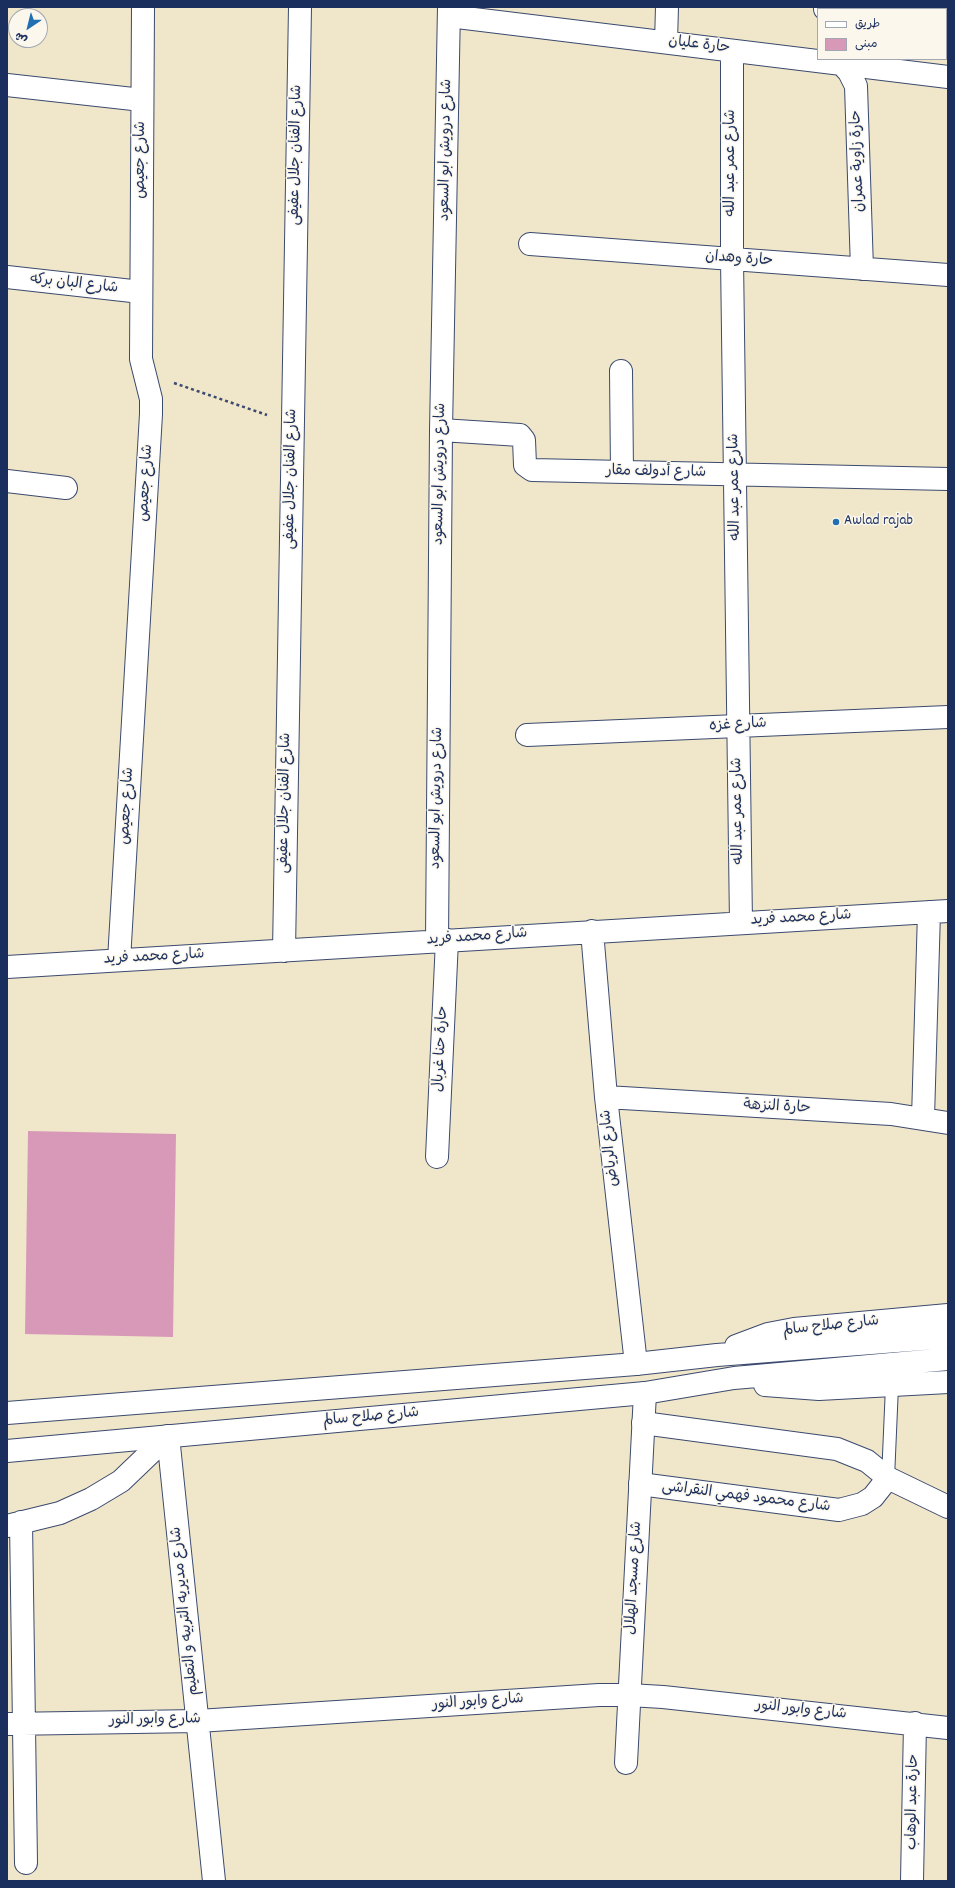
<!DOCTYPE html>
<html>
<head>
<meta charset="utf-8">
<style>
  body { margin:0 }
  #map { position:relative; width:955px; height:1888px; overflow:hidden; background:#f0e6ca; font-family:Dekko,"Playpen Sans Arabic",sans-serif }
  canvas { display:block }
  .frame { position:absolute; inset:0; border:8px solid #1b2f5e; pointer-events:none }
  .legend { position:absolute; left:817px; top:8px; width:130px; height:52px; box-sizing:border-box; background:#fbf7ec; border:1px solid #a1a7b3; margin:0; padding:5px 7px; list-style:none; font-size:12px; color:#1b2f5e }
  .legend li { display:flex; align-items:center; gap:8px; height:20px }
  .legend b { width:20px; border:1px solid #a1a7b3 }
  .north { position:absolute; left:8px; top:8px; width:40px; height:40px; box-sizing:border-box; background:#fbf7ec; border:1px solid #a1a7b3; border-radius:50%; rotate:215deg; font-size:11px; font-weight:700; line-height:16px; text-align:center; color:#1b2f5e }
  .north::after { content:''; display:block; margin:auto; width:14px; height:18px; background:#1f6fb2; clip-path:polygon(50% 0,100% 100%,50% 72%,0 100%) }
</style>
</head>
<body>
<div id="map">
<canvas width="955" height="1888"></canvas>
<div class="frame"></div>
<ul class="legend">
<li><b style="height:5px;background:#fff"></b>طريق</li>
<li><b style="height:11px;background:#d899b9"></b>مبنى</li>
</ul>
<div class="north">ش</div>
</div>
<script>
const ctx = document.querySelector('canvas').getContext('2d');
ctx.lineJoin = 'round';
function fill(path, color) { ctx.fillStyle = color; ctx.fill(path, 'evenodd'); }
const poly = rows => new Path2D(rows.map(r => 'M' + r).join(''));
function stroke(path, color, width, dash) { ctx.strokeStyle = color; ctx.lineWidth = width; ctx.lineCap = dash ? 'butt' : 'round'; ctx.setLineDash(dash || []); ctx.stroke(path); }
function write(font, color, halo, rows, align = 'center') {
  ctx.font = font + ' Dekko,"Playpen Sans Arabic",sans-serif'; ctx.lineWidth = 3; ctx.setLineDash([]); ctx.textBaseline = 'middle'; ctx.strokeStyle = halo; ctx.fillStyle = color; for (const [text, x, y, turn = 0] of rows) {
    ctx.save(); ctx.translate(x, y); ctx.rotate((+turn || 0) * Math.PI / 180); ctx.textAlign = isNaN(turn) ? turn : align; if (halo) ctx.strokeText(text, 0, 0); ctx.fillText(text, 0, 0); ctx.restore();
  }
}
const building = poly([
  [28,1131,176,1134,173,1337,25,1334]
]);
const path = poly([
  [174,383,267,415]
]);
const lane = poly([
  [888,1478,892,1386]
]);
const street = poly([
  [825,7,825,9],
  [449,16,948,77],
  [666,42,667,7],
  [732,51,732,259,741,923],
  [837,59,849,72,856,86,862,269],
  [7,85,142,100],
  [530,244,948,275],
  [7,277,141,292],
  [621,371,622,472],
  [441,430,520,435,524,440,525,465,532,470,948,479],
  [7,481,66,488],
  [527,735,948,717],
  [592,931,606,1097,636,1364],
  [437,941,441,430,449,7],
  [284,951,300,7],
  [119,960,151,414,151,399,141,359,143,7],
  [7,967,948,911],
  [606,1097,891,1114,948,1123],
  [923,1118,929,912],
  [437,1157,447,940],
  [168,1436,214,1881],
  [21,1522,26,1863],
  [7,1526,60,1513,91,1499,121,1481,168,1436],
  [7,1724,198,1721,599,1695,629,1695,663,1697,948,1728],
  [626,1763,645,1393],
  [912,1881,915,1723]
]);
const secondary = poly([
  [736,1346,768,1334,794,1329,948,1315],
  [765,1385,819,1389,948,1382],
  [7,1413,636,1364,717,1355,948,1337],
  [643,1423,837,1449,867,1461,888,1478,948,1507],
  [7,1451,645,1393,734,1378,948,1359],
  [640,1484,839,1510,862,1504,873,1497,888,1478]
]);
const markers = [
  [836,522,4,"#1f6fb2"]
];
const streetNames = [
  ["حارة عليان",699,46,7],
  ["شارع درويش ابو السعود",447,150,-89],
  ["شارع الفنان جلال عفيفى",297,155,-89],
  ["شارع جعيص",142,160,-90],
  ["حارة زاوية عمران",859,161,-92],
  ["شارع عمر عبد الله",732,163,-90],
  ["حارة وهدان",739,260,4],
  ["شارع البان بركه",74,285,6],
  ["شارع أدولف مقار",656,473,1],
  ["شارع درويش ابو السعود",441,474,-89],
  ["شارع الفنان جلال عفيفى",292,479,-89],
  ["شارع جعيص",147,483,-87],
  ["شارع عمر عبد الله",736,487,-91],
  ["شارع غزه",738,726,-3],
  ["شارع درويش ابو السعود",438,798,-89],
  ["شارع الفنان جلال عفيفى",286,803,-89],
  ["شارع جعيص",128,806,-87],
  ["شارع عمر عبد الله",739,811,-91],
  ["شارع محمد فريد",801,919,-3],
  ["شارع محمد فريد",477,938,-4],
  ["شارع محمد فريد",154,958,-3],
  ["حارة حنا غربال",442,1049,-87],
  ["حارة النزهة",777,1108,3],
  ["شارع الرياض",611,1148,-96],
  ["شارع صلاح سالم",831,1327,-6],
  ["شارع صلاح سالم",371,1418,-5],
  ["شارع محمود فهمي النقراشى",746,1498,7],
  ["شارع مسجد الهلال",635,1578,-87],
  ["شارع مديريه التربيه و التعليم",186,1611,-96],
  ["شارع وابور النور",478,1703,-4],
  ["شارع وابور النور",801,1711,6],
  ["شارع وابور النور",155,1721,-1],
  ["حارة عبد الوهاب",914,1802,-89]
];
const poiNames = [
  ["Awlad rajab",844,522]
];
fill(building, '#d899b9');
stroke(lane, '#3b4a6e', 14);
stroke(street, '#3b4a6e', 24);
stroke(secondary, '#3b4a6e', 24);
stroke(path, '#3b4a6e', 2.5, [3, 3]);
stroke(lane, '#fff', 12);
stroke(street, '#fff', 22);
stroke(secondary, '#fff', 22);
for (const [x, y, r, color] of markers) { const dot = new Path2D(); dot.arc(x, y, r, 0, 2 * Math.PI); ctx.fillStyle = color; ctx.fill(dot); stroke(dot, '#fbf7ec', 1.5); }
write('15px', '#1b2f5e', '#fbf7ec', streetNames);
write('15px', '#1b2f5e', '#fbf7ec', poiNames, 'left');
</script>
</body>
</html>
